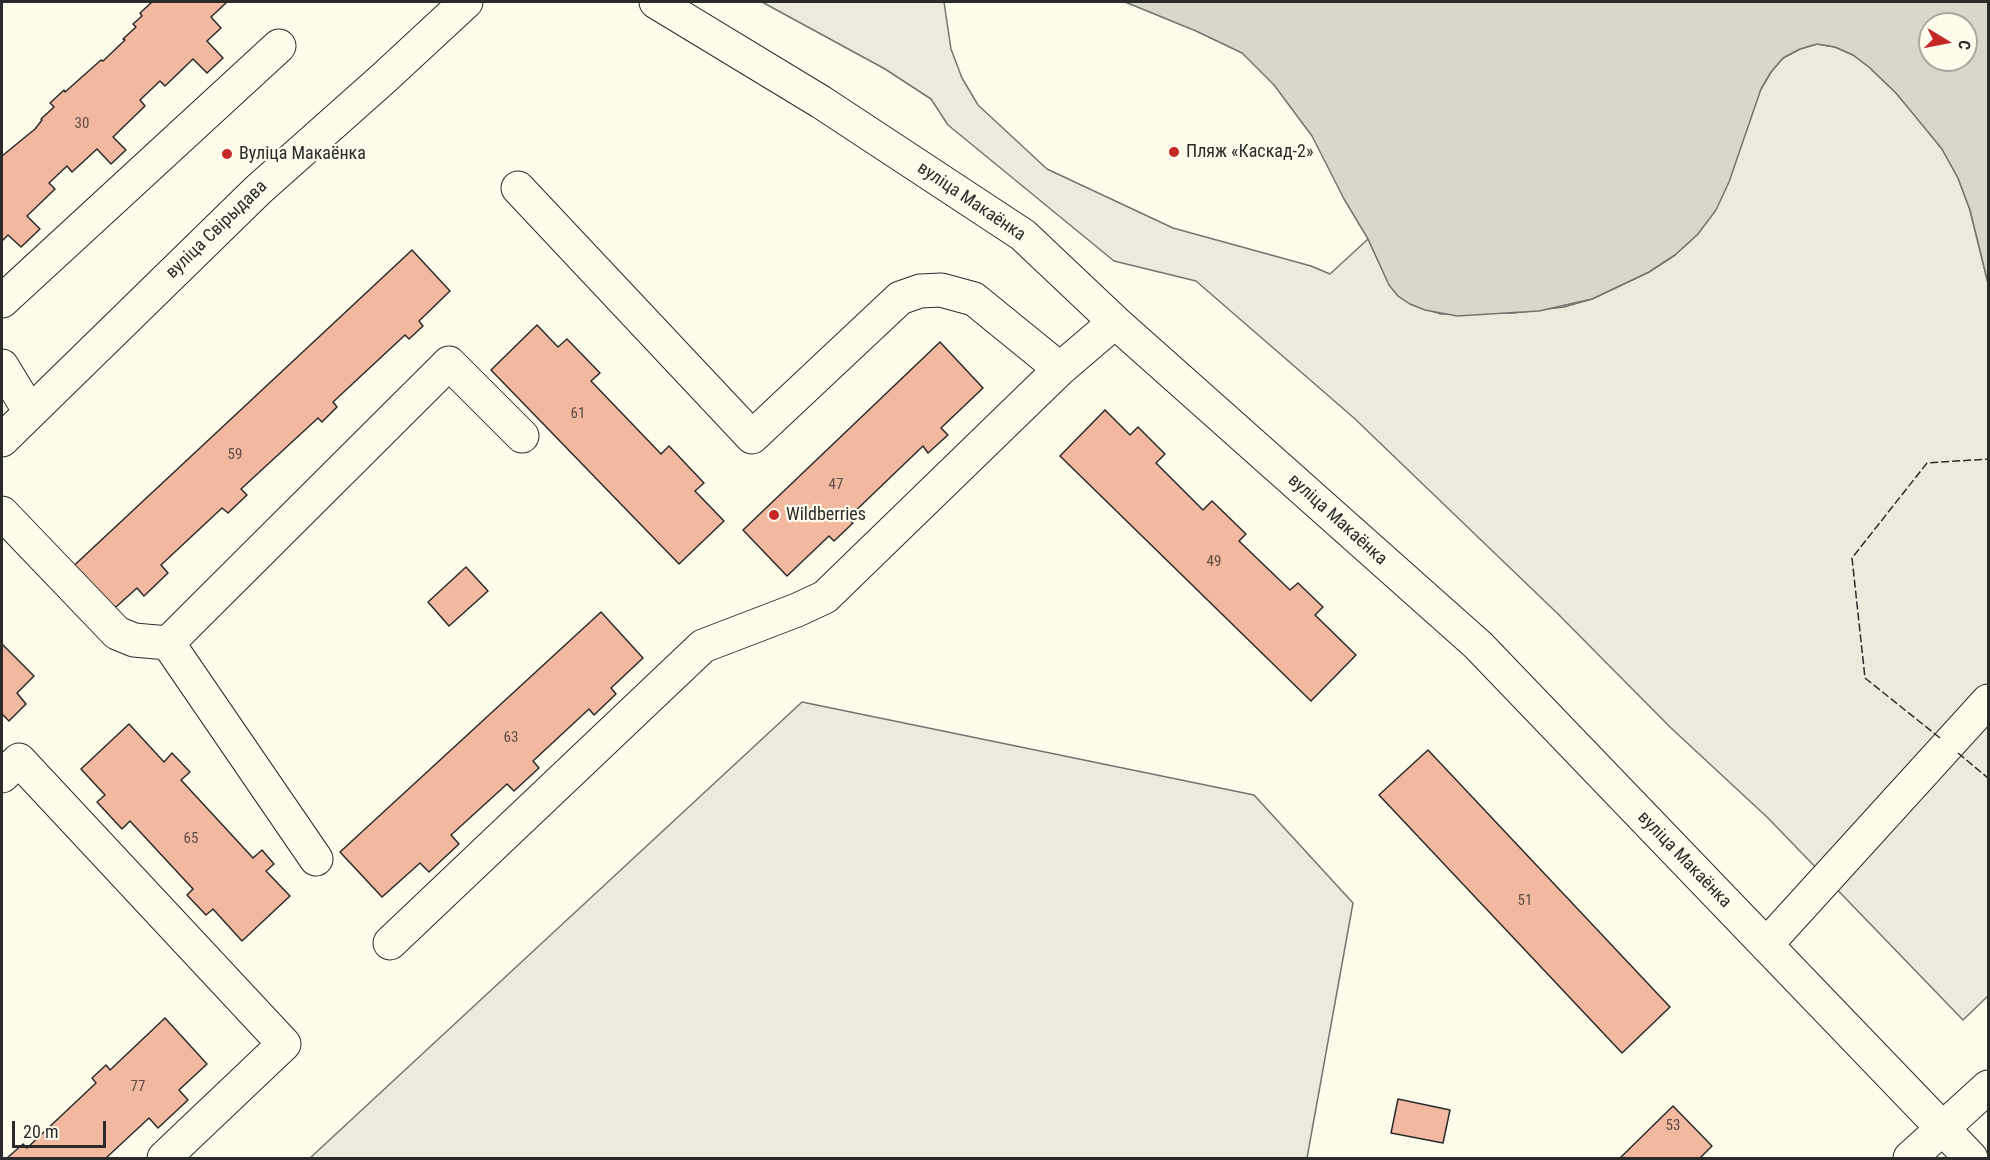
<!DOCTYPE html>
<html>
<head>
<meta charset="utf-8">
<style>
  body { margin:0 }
  #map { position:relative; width:1990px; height:1160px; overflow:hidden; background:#fdfbea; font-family:"Roboto Condensed",sans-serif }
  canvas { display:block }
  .frame { position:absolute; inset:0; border:3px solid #2b2b2b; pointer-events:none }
  .north { position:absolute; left:1918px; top:12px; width:60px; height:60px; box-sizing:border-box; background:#fdfbea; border:2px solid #a9a89e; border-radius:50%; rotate:100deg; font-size:16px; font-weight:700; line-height:24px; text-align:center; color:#2b2b2b }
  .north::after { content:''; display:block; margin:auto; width:21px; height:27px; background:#c62828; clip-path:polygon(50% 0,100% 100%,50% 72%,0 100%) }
  .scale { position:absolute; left:12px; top:1121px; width:94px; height:27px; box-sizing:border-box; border:3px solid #2b2b2b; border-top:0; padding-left:8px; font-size:18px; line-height:21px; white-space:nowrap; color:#2b2b2b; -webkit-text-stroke:4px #fdfbea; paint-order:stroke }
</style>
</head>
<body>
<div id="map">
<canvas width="1990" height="1160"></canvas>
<div class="frame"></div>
<div class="north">С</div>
<div class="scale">20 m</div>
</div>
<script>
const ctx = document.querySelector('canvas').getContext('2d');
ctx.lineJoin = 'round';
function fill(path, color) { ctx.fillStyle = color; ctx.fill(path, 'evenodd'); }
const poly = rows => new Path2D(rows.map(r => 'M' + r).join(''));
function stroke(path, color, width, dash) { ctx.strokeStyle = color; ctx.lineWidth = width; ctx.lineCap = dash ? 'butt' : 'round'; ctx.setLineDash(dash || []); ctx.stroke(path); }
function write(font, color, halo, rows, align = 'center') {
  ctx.font = font + ' "Roboto Condensed",sans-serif'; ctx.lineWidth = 4.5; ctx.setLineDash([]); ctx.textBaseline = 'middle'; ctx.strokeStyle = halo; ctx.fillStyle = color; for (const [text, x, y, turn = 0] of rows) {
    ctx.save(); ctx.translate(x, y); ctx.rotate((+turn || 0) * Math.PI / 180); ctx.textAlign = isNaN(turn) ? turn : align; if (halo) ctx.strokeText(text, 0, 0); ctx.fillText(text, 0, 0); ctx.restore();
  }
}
const green = poly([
  [762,2,944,2,951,49,962,78,978,105,1047,169,1173,228,1311,266,1330,274,1368,239,1389,284,1398,296,1410,304,1441,314,1514,313,1564,307,1592,299,1649,272,1675,255,1698,234,1761,89,1771,72,1783,58,1800,49,1817,44,1835,47,1853,55,1869,67,1896,93,1919,120,1942,149,1958,178,1970,210,1988,283,1988,996,1963,1020,1768,818,1670,727,1557,613,1354,418,1196,281,1114,261,948,125,931,99,885,69,762,2],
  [802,702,1254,795,1353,903,1307,1158,310,1158,802,702]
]);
const water = poly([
  [1125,2,1988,2,1988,283,1970,210,1958,178,1942,149,1896,93,1869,67,1853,55,1835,47,1817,44,1800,49,1783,58,1771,72,1761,89,1729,182,1716,210,1698,234,1675,255,1649,272,1592,299,1539,311,1457,316,1425,310,1410,304,1398,296,1389,285,1368,239,1344,199,1312,136,1274,85,1242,53,1196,31,1125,2],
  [1930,24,1966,24,1966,60,1930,60,1930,24]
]);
const building = poly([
  [152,2,227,2,211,17,221,28,207,41,223,58,207,73,193,59,165,86,160,81,140,100,145,106,113,137,126,150,111,164,97,149,72,172,67,166,49,183,55,189,27,216,40,229,21,247,8,235,2,241,2,156,35,129,42,120,41,119,54,107,50,103,64,90,65,92,101,60,103,61,125,40,123,39,136,27,133,24,142,16,140,13,152,2],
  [412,250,450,291,419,321,423,326,409,339,405,335,333,402,337,407,322,422,318,418,241,489,247,495,228,513,222,508,161,565,168,573,144,596,137,588,107,615,66,573,412,250],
  [537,325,558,347,567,339,600,373,591,381,661,454,669,446,704,483,695,491,724,521,679,564,491,370,537,325],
  [940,342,983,388,941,428,948,435,928,453,923,446,848,518,853,523,834,541,829,536,787,576,743,530,940,342],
  [1105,410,1130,435,1138,427,1165,454,1156,463,1203,510,1212,501,1246,534,1239,541,1290,590,1298,583,1323,607,1315,615,1356,655,1311,701,1060,456,1105,410],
  [466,567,488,591,449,626,428,602,466,567],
  [601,612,643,658,611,688,616,694,594,715,589,709,533,761,539,768,514,791,507,784,451,835,459,844,429,872,420,863,382,897,340,852,601,612],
  [2,644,34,676,17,693,26,704,9,721,2,714,2,644],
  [129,724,164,762,172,753,190,772,181,780,253,858,262,850,274,864,266,871,290,896,242,941,213,909,206,915,187,895,193,889,130,821,122,829,97,802,105,795,81,769,129,724],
  [1428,750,1670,1007,1622,1053,1379,795,1428,750],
  [165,1018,207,1064,179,1090,188,1100,158,1128,149,1118,106,1158,7,1158,23,1144,27,1148,96,1083,92,1078,106,1065,110,1070,165,1018],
  [1398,1099,1450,1110,1443,1143,1391,1133,1398,1099],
  [1673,1106,1712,1146,1700,1158,1620,1158,1673,1106]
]);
const minor = poly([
  [656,2,821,102,1023,235,1115,322,1478,645,1971,1158],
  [518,188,752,437,900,298,920,291,941,290,974,299,1060,369],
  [2,301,279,46],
  [2,366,30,412],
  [2,513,117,633,134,640,168,643,316,859],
  [168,643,449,363,522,436],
  [2,776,19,760,284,1044,164,1158],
  [390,943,703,646,797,610,825,597,1060,369,1115,322],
  [1766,945,1988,701],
  [1910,1158,1988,1087]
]);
const major = poly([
  [2,440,258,190,385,77,466,2]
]);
const fence = poly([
  [1940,738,1865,678,1852,558,1927,463,1988,459],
  [1958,753,1988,778]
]);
const markers = [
  [1174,152,6,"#c62828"],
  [227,154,6,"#c62828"],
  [774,515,6,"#c62828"]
];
const numberNames = [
  ["30",82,124],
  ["61",578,414],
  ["59",235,455],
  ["47",836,485],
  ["49",1214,562],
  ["63",511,738],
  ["65",191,839],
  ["51",1525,901],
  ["77",138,1087],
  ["53",1673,1126]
];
const poiNames = [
  ["Пляж «Каскад-2»",1186,152],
  ["Вуліца Макаёнка",239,154],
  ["Wildberries",786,515]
];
const streetNames = [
  ["вуліца Макаёнка",971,202,34],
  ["вуліца Свірыдава",217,230,-44],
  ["вуліца Макаёнка",1337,520,42],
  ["вуліца Макаёнка",1684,860,46]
];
fill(green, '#ecebdb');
stroke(green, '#74746e', 1.5);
fill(water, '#d8d7c9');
stroke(water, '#74746e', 1.5);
fill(building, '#f2b8a0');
stroke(building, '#2b2b2b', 1.5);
stroke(minor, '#2b2b2b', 35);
stroke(major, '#2b2b2b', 35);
stroke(minor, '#fdfbea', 33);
stroke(major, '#fdfbea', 33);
stroke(fence, '#2b2b2b', 1.5, [8, 3]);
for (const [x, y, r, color] of markers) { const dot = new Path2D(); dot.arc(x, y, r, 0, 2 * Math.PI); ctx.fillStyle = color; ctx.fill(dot); stroke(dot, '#fdfbea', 2); }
write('15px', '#5d4e48', null, numberNames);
write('18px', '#2b2b2b', '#fdfbea', poiNames, 'left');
write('18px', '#2b2b2b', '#fdfbea', streetNames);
</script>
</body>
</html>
